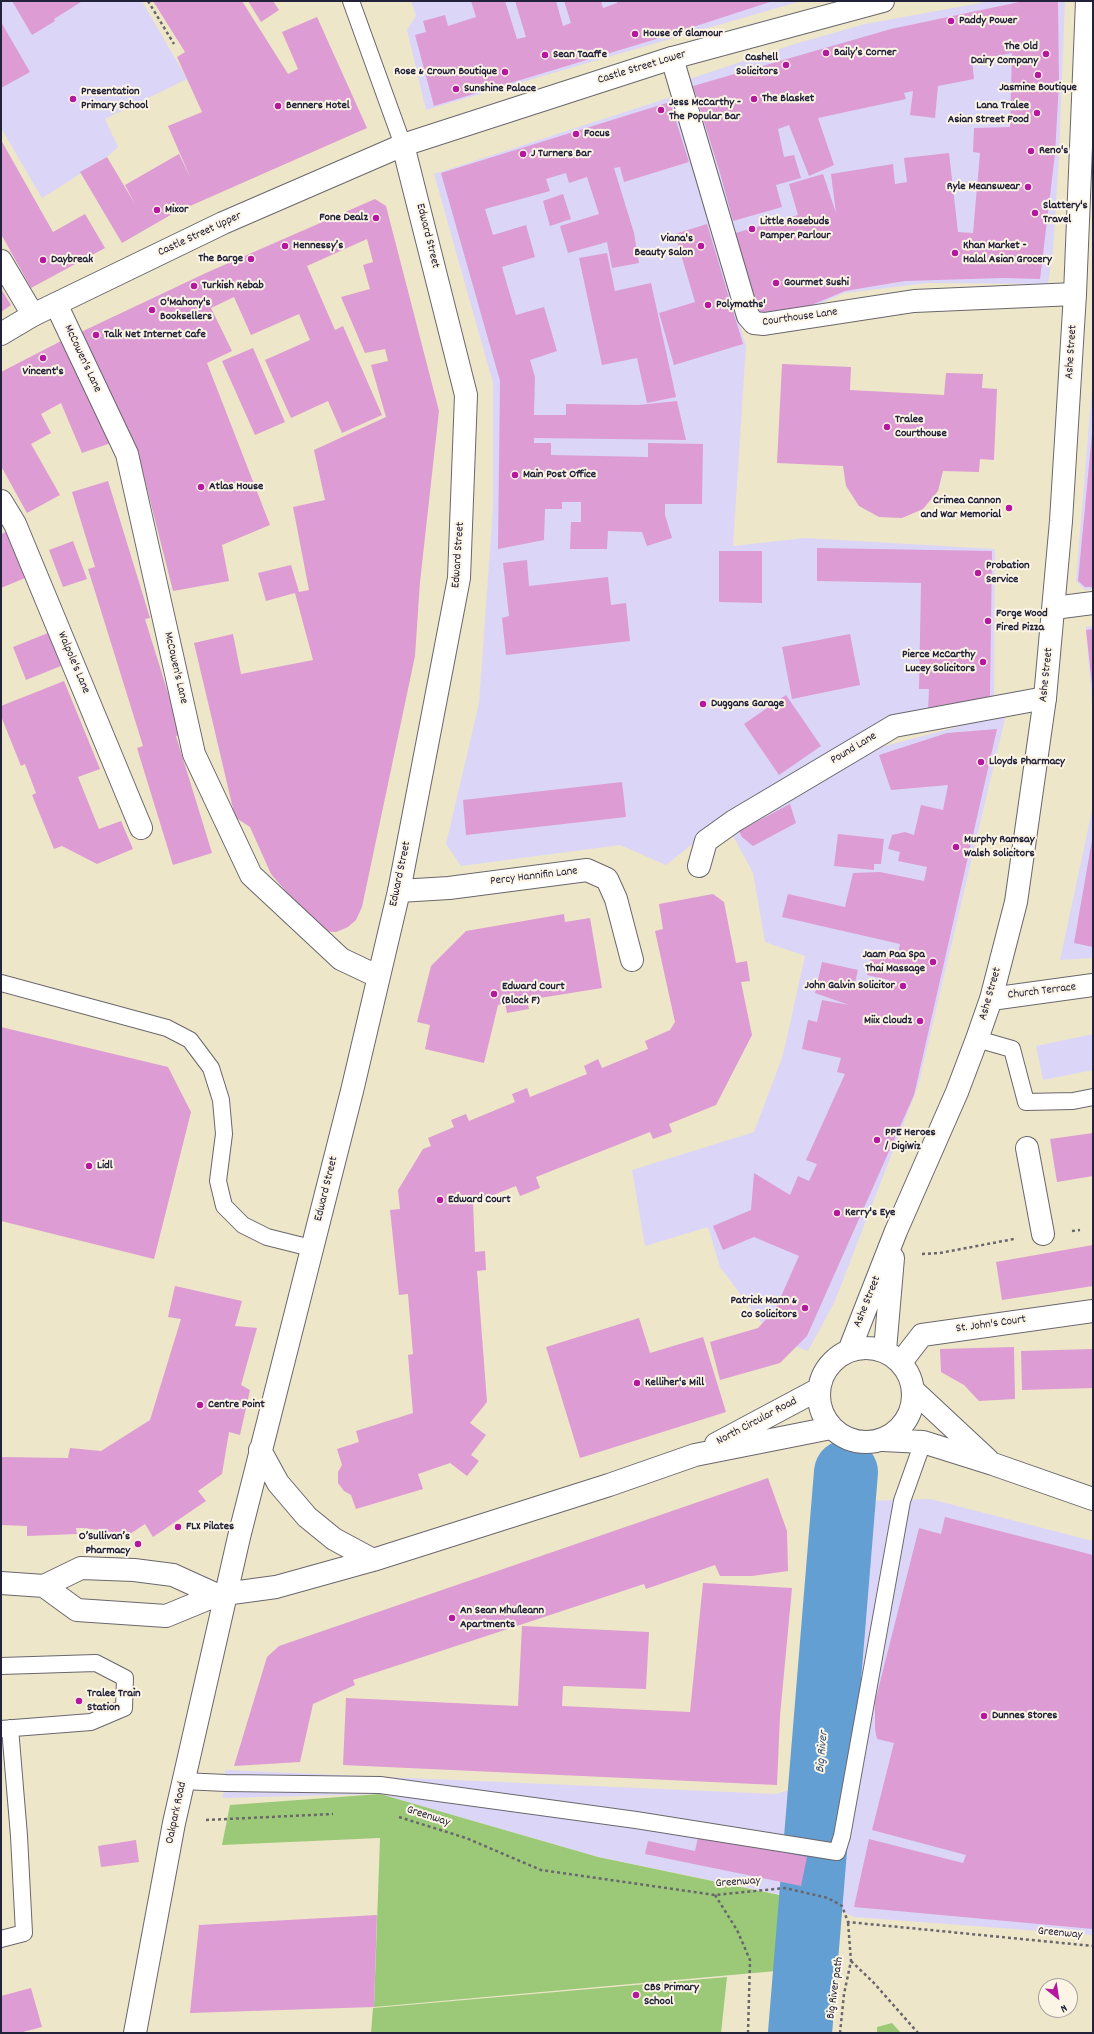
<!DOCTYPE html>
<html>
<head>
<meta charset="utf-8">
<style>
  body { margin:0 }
  #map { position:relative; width:1094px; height:2034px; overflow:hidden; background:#eee6c9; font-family:Dekko,sans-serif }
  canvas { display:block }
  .frame { position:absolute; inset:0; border:2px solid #22223b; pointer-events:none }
  .north { position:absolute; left:1038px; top:1978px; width:40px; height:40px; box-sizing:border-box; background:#fcf5e5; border:1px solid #a5a1a1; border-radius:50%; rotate:150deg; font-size:11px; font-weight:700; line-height:16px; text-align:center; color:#22223b }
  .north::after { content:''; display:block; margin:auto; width:14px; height:18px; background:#b5179e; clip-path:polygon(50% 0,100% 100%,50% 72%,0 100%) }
</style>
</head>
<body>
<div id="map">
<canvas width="1094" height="2034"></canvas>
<div class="frame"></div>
<div class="north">N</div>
</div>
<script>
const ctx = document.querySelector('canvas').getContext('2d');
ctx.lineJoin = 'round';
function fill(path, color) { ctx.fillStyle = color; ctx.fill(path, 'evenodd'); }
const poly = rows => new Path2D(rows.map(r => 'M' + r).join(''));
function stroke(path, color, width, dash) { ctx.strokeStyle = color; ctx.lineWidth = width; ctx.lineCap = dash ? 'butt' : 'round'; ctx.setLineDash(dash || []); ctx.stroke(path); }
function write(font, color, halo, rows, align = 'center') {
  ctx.font = font + ' Dekko,sans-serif'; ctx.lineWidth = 4; ctx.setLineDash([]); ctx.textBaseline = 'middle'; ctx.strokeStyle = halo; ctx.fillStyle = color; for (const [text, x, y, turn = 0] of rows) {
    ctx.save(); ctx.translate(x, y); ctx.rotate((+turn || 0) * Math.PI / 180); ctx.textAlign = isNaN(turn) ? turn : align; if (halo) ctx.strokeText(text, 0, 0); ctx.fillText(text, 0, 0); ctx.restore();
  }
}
const built = poly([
  [1,1,142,1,187,79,105,119,118,147,107,157,42,198,1,128],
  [411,1,801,1,426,110,407,30,416,16],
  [991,1,1065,1,1059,156,1053,252,1048,284,928,283,844,293,796,314,754,323,686,80,798,43,865,24],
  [671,97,746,346,733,546,805,538,995,549,994,700,874,726,700,838,666,865,620,845,461,866,446,844,479,703,493,507,493,383,434,174],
  [1093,375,1093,589,1085,590,1076,581],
  [1093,626,1093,719,1086,627],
  [1006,714,918,1086,835,1301,808,1351,774,1339,720,1267,708,1227,645,1246,632,1170,754,1132,783,1055,805,956,765,942,753,873,730,830,881,747],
  [1093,806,1093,958,1060,960],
  [1093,1034,1093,1070,1043,1080,1036,1046],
  [930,1499,1093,1541,1093,1935,854,1917,826,1904,598,1857,380,1794,222,1798,226,1783,225,1770,776,1794,818,1782,842,1766,848,1725,862,1501]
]);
const green = poly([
  [380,1794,598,1857,784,1896,776,1971,374,2007,380,1838,222,1845,230,1805],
  [727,1977,721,2033,371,2033,373,2008],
  [892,2023,901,2033,877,2033,877,2027]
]);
const river = poly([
  [800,2033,846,1472]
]);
const building = poly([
  [12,1,81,1,81,2,54,19,55,21,32,35],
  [153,1,242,1,288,74,298,69,282,32,317,17,367,128,174,213,122,243,80,172,107,157,135,204,125,185,179,154,191,179,168,126,202,112,177,57,185,52],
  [248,1,273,1,279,10,261,22],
  [471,1,505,1,517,39,526,37,515,1,556,1,563,26,571,23,564,1,601,1,603,8,617,3,617,1,773,1,653,40,434,106,415,35,426,32,423,21,445,15,448,26,476,17],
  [1024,1,1058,1,1059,82,1055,154,1040,279,1003,278,905,281,845,291,795,312,756,321,732,234,798,215,789,184,823,174,836,213,831,174,893,164,895,184,907,182,904,158,949,153,958,232,973,233,980,153,973,152,974,128,1010,127,1012,53,972,61,974,79,938,86,935,118,910,115,913,91,904,93,906,99,818,118,834,165,809,176,789,125,778,129,784,157,794,155,801,178,776,185,782,207,733,221,720,173,693,86,891,29],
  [1,22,30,72,1,88],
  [670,102,689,162,624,182,620,167,614,168,634,233,639,263,612,268,607,242,568,253,560,226,599,214,587,177,569,183,566,173,546,179,550,191,485,209,493,235,526,225,535,257,502,267,516,315,544,307,557,351,530,360,535,377,534,415,566,415,566,404,638,405,677,401,686,440,534,438,534,443,551,443,551,455,648,457,648,443,703,444,702,504,665,504,665,515,672,538,647,546,642,532,608,531,607,549,570,549,571,522,581,522,581,502,562,502,562,509,545,509,544,540,498,549,500,381,441,173],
  [1,140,53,232,85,214,105,248,31,288,1,234],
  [563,194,571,219,550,226,543,201],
  [375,199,386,206,439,411,420,582,415,656,362,907,356,920,348,927,336,932,323,931,295,902,271,874,250,827,235,817,194,643,233,634,241,674,313,660,295,593,266,601,258,573,291,565,299,592,309,590,293,507,325,500,314,450,386,417,371,365,388,361,385,349,365,353,341,297,370,289,363,265,373,262,367,239,307,266,335,330,343,326,382,415,342,433,328,401,291,418,265,360,310,340,299,314,251,335,234,297,211,308,232,351,207,363,270,525,222,545,229,581,173,591,137,449,117,410,81,332,208,272],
  [707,224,743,344,674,365,659,313,695,302,675,234],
  [607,253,615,291,651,283,676,397,647,403,637,358,602,365,579,258],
  [1,289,11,305,1,312],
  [65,339,111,443,82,453,61,403,41,414,51,433,31,444,60,495,27,513,1,466,1,372],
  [253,348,285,422,255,435,222,361],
  [782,364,851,367,850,390,944,395,946,373,983,374,982,388,997,389,994,460,980,459,979,472,943,471,938,491,923,509,902,518,879,517,859,506,846,486,843,466,777,463],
  [1092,434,1093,587,1085,587,1078,581],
  [108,481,150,618,145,619,181,735,176,736,212,853,173,865,137,748,143,746,88,569,95,567,72,492],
  [6,532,25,578,1,588,1,534],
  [73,541,87,579,63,587,49,550],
  [817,548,992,551,990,698,928,711,929,689,919,689,921,583,817,581],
  [719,551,762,551,762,603,719,602],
  [527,560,529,586,608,577,611,605,626,603,630,641,506,655,502,618,509,616,503,563],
  [1093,629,1093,684,1092,684,1086,630],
  [48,633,61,666,26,680,13,647],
  [850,634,860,685,792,699,782,647],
  [64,681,100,769,78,777,99,829,121,821,133,849,97,864,62,846,54,849,32,795,36,793,25,764,21,766,1,716,1,706],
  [786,695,821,746,779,775,744,724],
  [997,729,914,1095,807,1336,780,1363,720,1380,710,1342,758,1328,775,1310,799,1256,754,1237,723,1250,713,1226,751,1210,754,1173,790,1195,798,1176,809,1181,817,1164,806,1160,845,1074,837,1072,841,1058,802,1049,808,1020,817,1022,822,1000,849,1005,815,993,822,962,858,970,855,983,887,990,889,980,867,975,872,953,897,958,900,944,782,917,788,894,845,907,853,873,880,872,924,881,927,867,898,861,900,852,888,849,892,835,905,832,914,835,921,805,943,810,948,785,891,790,879,755,947,733],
  [622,782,626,817,466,835,463,800],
  [790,804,796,823,753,846,742,837,739,831],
  [838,834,884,839,881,864,874,864,874,870,834,866],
  [1092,840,1093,840,1093,947,1074,943],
  [713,894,724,902,736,963,747,961,750,981,741,982,752,1035,716,1105,669,1124,672,1132,653,1139,650,1132,536,1177,540,1188,520,1196,516,1186,473,1203,475,1252,485,1251,486,1270,477,1271,487,1402,470,1423,486,1435,471,1455,479,1461,467,1476,450,1463,418,1474,423,1489,356,1509,351,1495,344,1491,338,1483,338,1472,342,1465,337,1449,359,1442,356,1431,413,1413,408,1355,413,1354,408,1294,399,1295,390,1210,400,1209,398,1190,423,1149,431,1146,428,1138,454,1127,451,1120,466,1114,469,1121,515,1102,512,1094,527,1088,530,1097,587,1074,584,1066,598,1059,602,1068,648,1049,645,1041,670,1030,675,1022,655,931,663,929,659,904],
  [564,914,565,922,590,918,602,988,527,1000,529,1009,507,1013,505,1003,498,1005,484,1063,425,1049,430,1025,417,1022,431,966,466,931],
  [1,1027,168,1067,191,1112,154,1259,1,1221],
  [1093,1133,1093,1176,1057,1182,1050,1139],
  [1093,1245,1093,1286,1002,1300,996,1262],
  [175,1286,242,1301,235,1326,257,1328,241,1385,250,1390,240,1435,229,1432,222,1474,198,1491,206,1501,153,1537,145,1524,124,1538,107,1537,108,1531,83,1528,76,1528,77,1534,27,1536,27,1526,1,1525,1,1457,68,1458,70,1448,101,1451,150,1420,181,1319,168,1317],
  [639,1318,650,1353,703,1337,726,1412,580,1458,546,1347],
  [1014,1347,1015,1399,979,1401,964,1385,941,1372,940,1349],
  [1093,1349,1093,1388,1022,1390,1021,1351],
  [768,1478,787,1531,788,1571,752,1576,720,1576,715,1565,646,1589,644,1584,353,1680,355,1685,313,1704,300,1762,234,1766,267,1657,279,1646],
  [945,1517,1093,1555,1093,1929,854,1907,869,1839,963,1863,966,1855,872,1830,894,1743,877,1739,875,1729,875,1702,919,1528,941,1534],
  [703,1583,792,1588,780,1716,777,1785,343,1765,346,1698,518,1706,522,1626,649,1632,646,1689,563,1686,562,1706,690,1712],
  [698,1837,709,1840,709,1837,807,1857,801,1886,645,1854,648,1841,695,1851],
  [136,1840,139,1862,101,1867,98,1846],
  [377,1915,374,2007,190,2013,199,1925],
  [31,1988,42,2027,19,2033,1,2033,1,1996]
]);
const path = poly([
  [148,1,174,44],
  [1072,1231,1080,1230],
  [922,1254,940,1253,1014,1239],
  [399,1817,466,1838,541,1870,715,1895,785,1888,828,1898,842,1906,848,1922,1093,1946],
  [206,1820,333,1814],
  [715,1895,737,1930,750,1960,748,2033],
  [851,1961,873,1982,918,2033],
  [840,2033,844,1994,851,1961,848,1922]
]);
const lane = poly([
  [351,1,403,145],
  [1,983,167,1028,190,1040,211,1068,221,1100,224,1134,218,1181,224,1206,243,1225,267,1237,311,1248],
  [977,1039,1012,1049,1026,1102,1073,1101,1093,1097],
  [1,1666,96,1663,125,1678,124,1708,91,1722,1,1729],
  [183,1781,226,1783,380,1785,636,1820,837,1852,842,1836,902,1501,923,1442],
  [1,1939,24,1933,19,1836,10,1728]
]);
const street = poly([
  [672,58,748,316,754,323,764,324,914,301,1075,294],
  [1,261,33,315],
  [56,304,127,454,194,754,251,875,341,959,377,976],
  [1,501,15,524,141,828],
  [1054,608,1093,603],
  [699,866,706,841,734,821,894,726,1045,698],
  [399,891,449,888,587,870,607,879,616,899,632,960],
  [991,999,1093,985],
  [1027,1148,1043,1234],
  [901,1362,922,1335,1093,1311]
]);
const secondary = poly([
  [1,334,33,315,223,223,403,145,672,58,883,1],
  '819 1395a47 47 0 1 1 94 0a47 47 0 1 1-94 0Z',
  [885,1350,893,1258],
  [849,1351,896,1231,957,1092,977,1039,991,999,1016,902,1045,698,1061,521,1075,294,1087,1],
  [914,1391,988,1460],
  [883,1440,923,1442,993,1464,1093,1499],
  [716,1444,819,1389],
  [260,1450,278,1483,307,1517,334,1539,373,1560],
  [1,1583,44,1586,81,1568,134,1570,173,1575,217,1595],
  [44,1586,77,1610,166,1616,217,1595,276,1587,373,1560,609,1485,695,1455,831,1428],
  [135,2033,174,1823,239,1537,352,1091,399,891,459,578,466,395,403,145]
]);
const markers = [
  [951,21,4,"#b5179e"],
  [635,34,4,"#b5179e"],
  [826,53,4,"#b5179e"],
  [1046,54,4,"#b5179e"],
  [545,55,4,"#b5179e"],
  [786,65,4,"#b5179e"],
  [505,72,4,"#b5179e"],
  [1038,75,4,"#b5179e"],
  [456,89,4,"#b5179e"],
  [73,99,4,"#b5179e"],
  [754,99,4,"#b5179e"],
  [278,106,4,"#b5179e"],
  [661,110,4,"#b5179e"],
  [1037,113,4,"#b5179e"],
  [576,134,4,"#b5179e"],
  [1031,151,4,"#b5179e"],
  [523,154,4,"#b5179e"],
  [1028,187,4,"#b5179e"],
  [157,210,4,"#b5179e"],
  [1035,213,4,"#b5179e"],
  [376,218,4,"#b5179e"],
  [752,229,4,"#b5179e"],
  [285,246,4,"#b5179e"],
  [701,246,4,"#b5179e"],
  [955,253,4,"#b5179e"],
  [251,259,4,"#b5179e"],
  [43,260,4,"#b5179e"],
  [776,283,4,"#b5179e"],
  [194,286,4,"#b5179e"],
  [708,305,4,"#b5179e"],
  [152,310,4,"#b5179e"],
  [96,335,4,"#b5179e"],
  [43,358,4,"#b5179e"],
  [887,427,4,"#b5179e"],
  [515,475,4,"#b5179e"],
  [201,487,4,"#b5179e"],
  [1009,508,4,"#b5179e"],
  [978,573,4,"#b5179e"],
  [988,621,4,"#b5179e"],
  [983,662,4,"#b5179e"],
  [703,704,4,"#b5179e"],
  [981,762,4,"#b5179e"],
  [956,847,4,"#b5179e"],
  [933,962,4,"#b5179e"],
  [903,986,4,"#b5179e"],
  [494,994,4,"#b5179e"],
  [920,1021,4,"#b5179e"],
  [877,1140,4,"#b5179e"],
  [89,1166,4,"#b5179e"],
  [440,1200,4,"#b5179e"],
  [837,1213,4,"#b5179e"],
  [805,1308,4,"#b5179e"],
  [637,1383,4,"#b5179e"],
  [200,1405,4,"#b5179e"],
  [178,1527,4,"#b5179e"],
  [138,1544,4,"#b5179e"],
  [452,1618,4,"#b5179e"],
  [79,1701,4,"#b5179e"],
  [984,1716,4,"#b5179e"],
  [636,1995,4,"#b5179e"]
];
const poiNames = [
  ["Paddy Power",959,21],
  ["House of Glamour",643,34],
  ["The Old",1038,47,"right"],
  ["Dairy Company",1038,61,"right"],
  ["Baily’s Corner",834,53],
  ["Sean Taaffe",553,55],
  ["Cashell",778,58,"right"],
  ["Solicitors",778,72,"right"],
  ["Rose & Crown Boutique",497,72,"right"],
  ["Jasmine Boutique",1038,88,"center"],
  ["Sunshine Palace",464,89],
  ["Presentation",81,92],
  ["Primary School",81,106],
  ["The Blasket",762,99],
  ["Jess McCarthy -",669,103],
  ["The Popular Bar",669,117],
  ["Benners Hotel",286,106],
  ["Lana Tralee",1029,106,"right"],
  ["Asian Street Food",1029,120,"right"],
  ["Focus",584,134],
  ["Reno's",1039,151],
  ["J Turners Bar",531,154],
  ["Ryle Meanswear",1020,187,"right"],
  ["Slattery's",1043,206],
  ["Travel",1043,220],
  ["Mixor",165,210],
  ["Fone Dealz",368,218,"right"],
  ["Little Rosebuds",760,222],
  ["Pamper Parlour",760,236],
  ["Viana's",693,239,"right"],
  ["Beauty Salon",693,253,"right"],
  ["Hennessy’s",293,246],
  ["Khan Market -",963,246],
  ["Halal Asian Grocery",963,260],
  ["The Barge",243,259,"right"],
  ["Daybreak",51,260],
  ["Gourmet Sushi",784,283],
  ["Turkish Kebab",202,286],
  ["O'Mahony's",160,303],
  ["Booksellers",160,317],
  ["Polymaths'",716,305],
  ["Talk Net Internet Cafe",104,335],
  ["Vincent's",43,372,"center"],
  ["Tralee",895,420],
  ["Courthouse",895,434],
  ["Main Post Office",523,475],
  ["Atlas House",209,487],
  ["Crimea Cannon",1001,501,"right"],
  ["and War Memorial",1001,515,"right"],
  ["Probation",986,566],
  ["Service",986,580],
  ["Forge Wood",996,614],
  ["Fired Pizza",996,628],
  ["Pierce McCarthy",975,655,"right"],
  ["Lucey Solicitors",975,669,"right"],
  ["Duggans Garage",711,704],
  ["Lloyds Pharmacy",989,762],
  ["Murphy Ramsay",964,840],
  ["Walsh Solicitors",964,854],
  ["Jaam Paa Spa",925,955,"right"],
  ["Thai Massage",925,969,"right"],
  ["John Galvin Solicitor",895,986,"right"],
  ["Edward Court",502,987],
  ["(Block F)",502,1001],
  ["Miix Cloudz",912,1021,"right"],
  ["PPE Heroes",885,1133],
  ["/ DigiWiz",885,1147],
  ["Lidl",97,1166],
  ["Edward Court",448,1200],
  ["Kerry's Eye",845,1213],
  ["Patrick Mann &",797,1301,"right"],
  ["Co Solicitors",797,1315,"right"],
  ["Kelliher's Mill",645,1383],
  ["Centre Point",208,1405],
  ["FLX Pilates",186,1527],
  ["O’Sullivan’s",130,1537,"right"],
  ["Pharmacy",130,1551,"right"],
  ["An Sean Mhuíleann",460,1611],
  ["Apartments",460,1625],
  ["Tralee Train",87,1694],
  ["Station",87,1708],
  ["Dunnes Stores",992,1716],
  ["CBS Primary",644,1988],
  ["School",644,2002]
];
const streetNames = [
  ["Castle Street Lower",642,68,-17],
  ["Castle Street Upper",200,235,-25],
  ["Edward Street",427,236,76],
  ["Courthouse Lane",800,318,-8],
  ["Ashe Street",1072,352,-86],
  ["McCowen's Lane",82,359,65],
  ["Edward Street",459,555,-86],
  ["Walpole's Lane",73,663,67],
  ["McCowen's Lane",175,668,77],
  ["Ashe Street",1047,675,-84],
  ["Pound Lane",854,749,-31],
  ["Edward Street",401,874,-78],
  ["Percy Hannifin Lane",534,877,-7],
  ["Church Terrace",1042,992,-7],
  ["Ashe Street",991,994,-74],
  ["Edward Street",327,1189,-76],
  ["Ashe Street",868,1302,-68],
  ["St. John's Court",991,1325,-8],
  ["North Circular Road",757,1422,-28],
  ["Oakpark Road",177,1813,-78],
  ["Greenway",428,1817,18],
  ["Greenway",738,1883,-4],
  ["Greenway",1060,1934,5],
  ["Big River path",836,1988,-82]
];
const waterNames = [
  ["Big River",823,1752,-85]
];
fill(built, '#dbd6f7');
fill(green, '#9bc978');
stroke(river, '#639fd3', 64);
fill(building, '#dd9cd3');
stroke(lane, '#69676d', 18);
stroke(street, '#69676d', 24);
stroke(secondary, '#69676d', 24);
stroke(path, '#69676d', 2.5, [3, 3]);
stroke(lane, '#fff', 16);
stroke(street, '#fff', 22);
stroke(secondary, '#fff', 22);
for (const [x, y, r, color] of markers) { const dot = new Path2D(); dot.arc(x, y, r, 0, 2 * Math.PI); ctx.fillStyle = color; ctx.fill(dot); stroke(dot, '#fcf5e5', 1.5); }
write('bold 12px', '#22223b', '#fcf5e5', poiNames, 'left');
write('12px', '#22223b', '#fcf5e5', streetNames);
write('italic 13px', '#3c5478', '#fcf5e5', waterNames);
</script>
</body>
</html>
